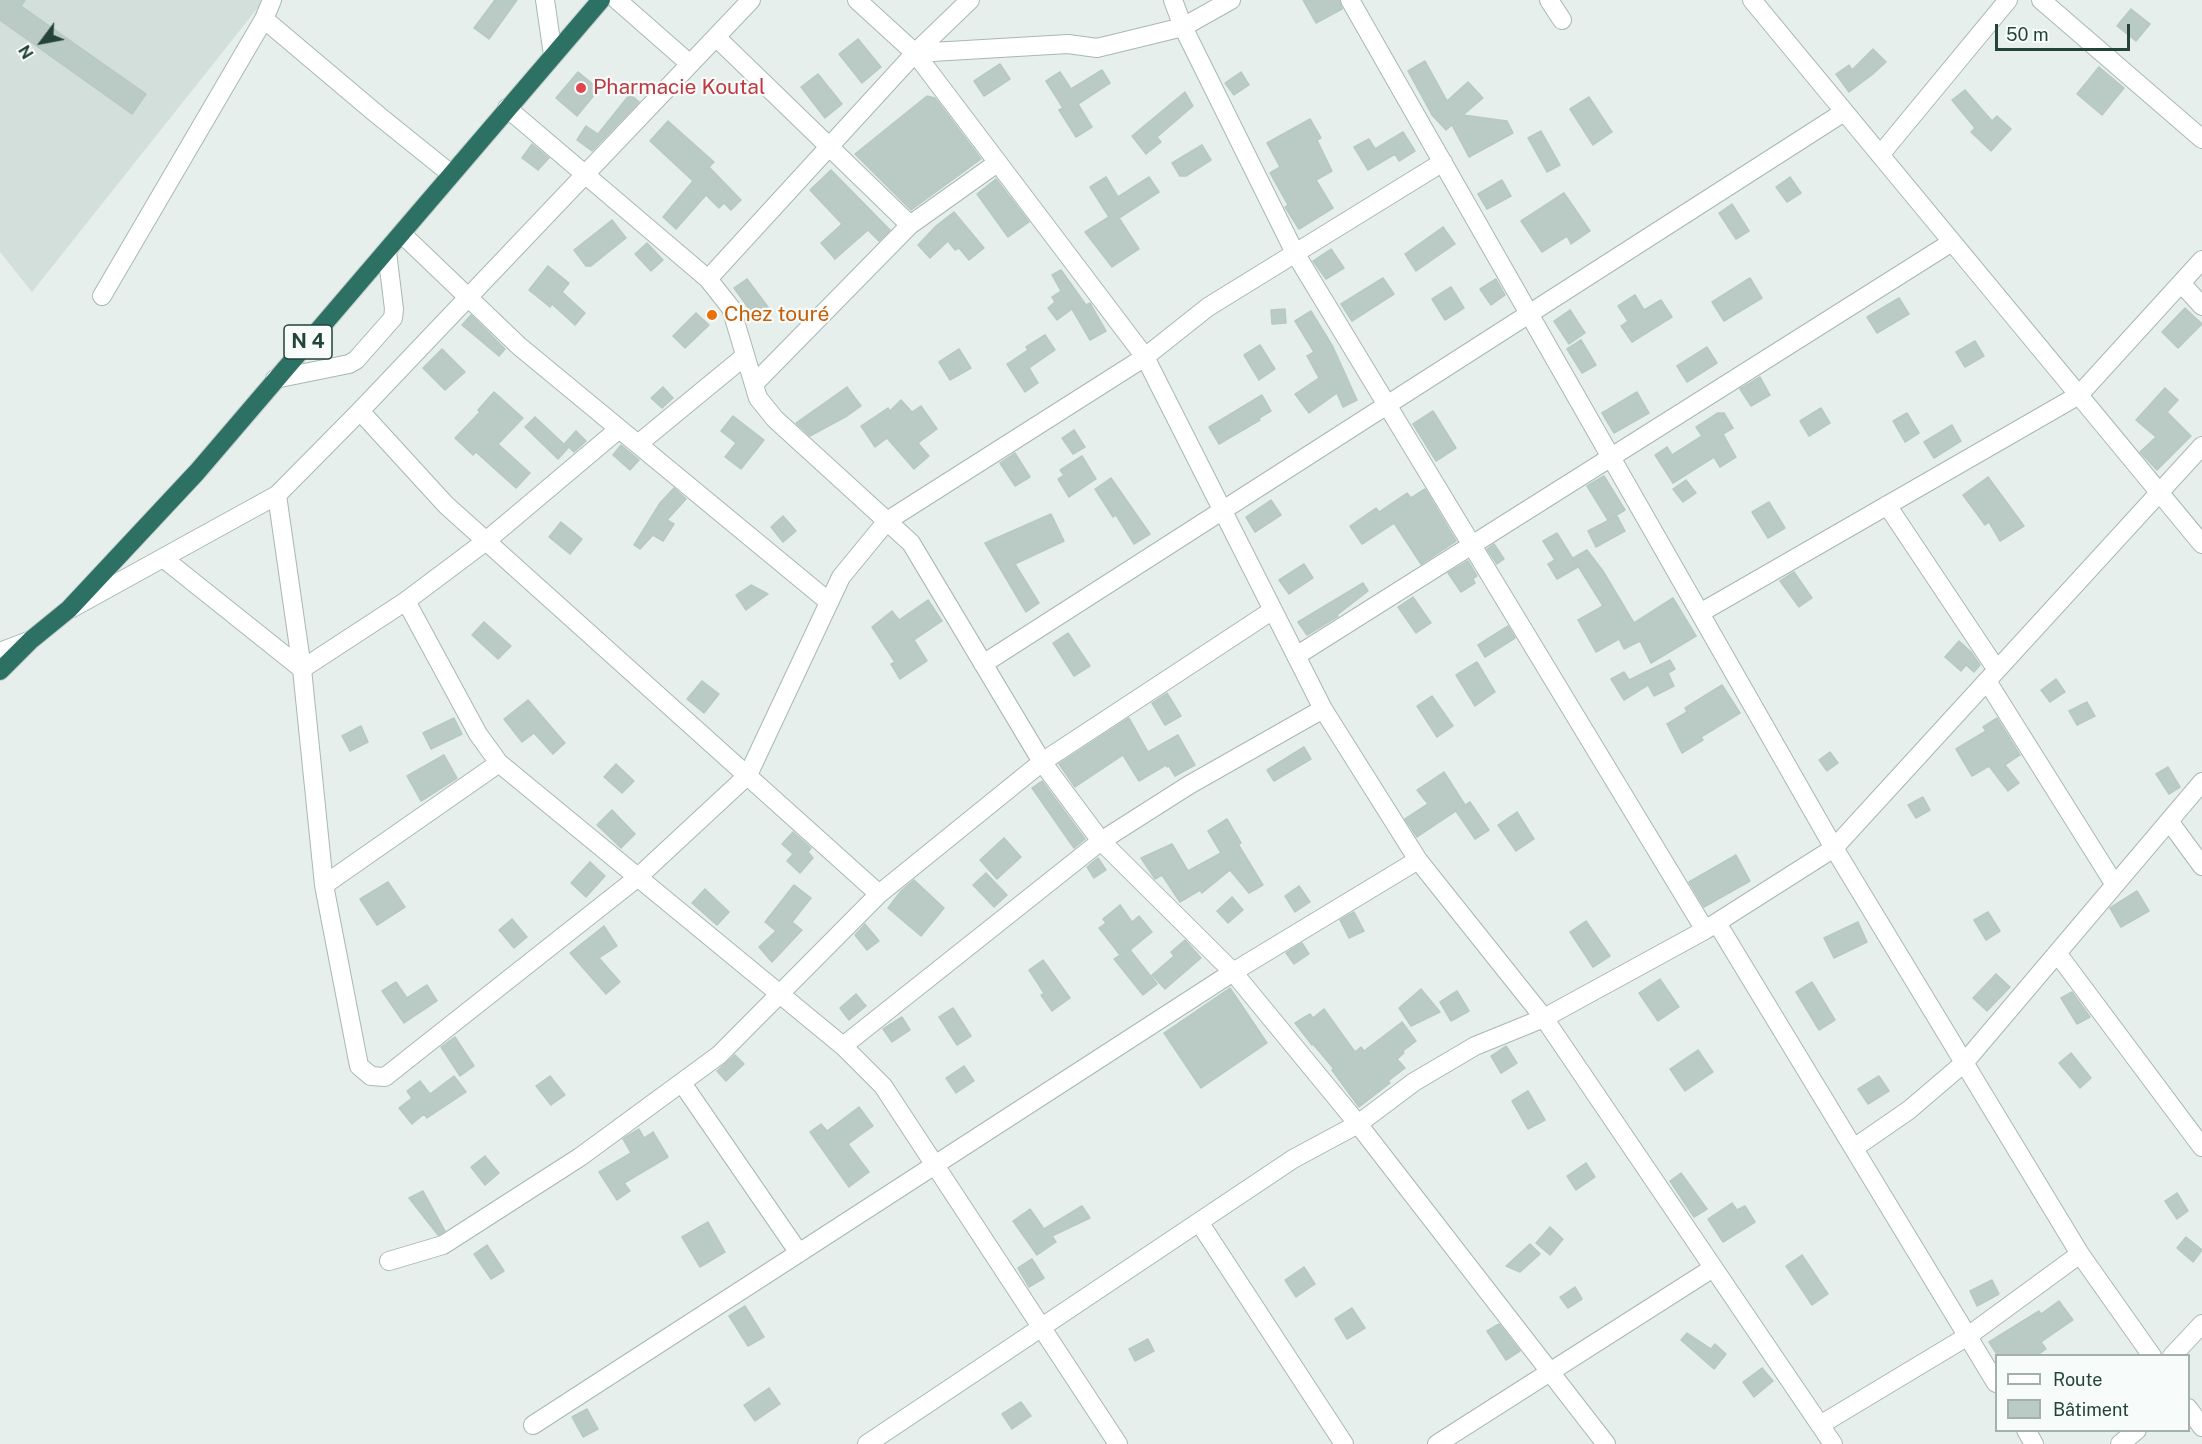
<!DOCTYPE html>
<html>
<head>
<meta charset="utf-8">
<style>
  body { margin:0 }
  #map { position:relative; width:2202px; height:1444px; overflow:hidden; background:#e6efeb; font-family:"Public Sans",sans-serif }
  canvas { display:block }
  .legend { position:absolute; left:1995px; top:1354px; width:195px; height:78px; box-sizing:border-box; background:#f7fbf9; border:2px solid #a2b1ad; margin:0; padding:8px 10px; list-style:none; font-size:18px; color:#23433b }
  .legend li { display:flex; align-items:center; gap:12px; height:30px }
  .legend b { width:30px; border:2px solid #a2b1ad }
  .north { position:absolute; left:12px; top:12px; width:60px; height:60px; -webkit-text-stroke:4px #f7fbf9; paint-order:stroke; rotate:238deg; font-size:16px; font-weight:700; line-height:24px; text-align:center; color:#23433b }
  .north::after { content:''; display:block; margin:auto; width:21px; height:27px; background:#23433b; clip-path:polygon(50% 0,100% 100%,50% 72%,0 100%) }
  .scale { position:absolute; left:1995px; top:24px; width:135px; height:27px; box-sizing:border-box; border:3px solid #23433b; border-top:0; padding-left:8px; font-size:18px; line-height:21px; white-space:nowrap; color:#23433b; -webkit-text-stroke:4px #f7fbf9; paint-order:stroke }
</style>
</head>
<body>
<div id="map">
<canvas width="2202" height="1444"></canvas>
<ul class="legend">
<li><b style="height:8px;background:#fff"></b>Route</li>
<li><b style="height:16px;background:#bacac4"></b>Bâtiment</li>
</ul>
<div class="north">N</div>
<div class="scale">50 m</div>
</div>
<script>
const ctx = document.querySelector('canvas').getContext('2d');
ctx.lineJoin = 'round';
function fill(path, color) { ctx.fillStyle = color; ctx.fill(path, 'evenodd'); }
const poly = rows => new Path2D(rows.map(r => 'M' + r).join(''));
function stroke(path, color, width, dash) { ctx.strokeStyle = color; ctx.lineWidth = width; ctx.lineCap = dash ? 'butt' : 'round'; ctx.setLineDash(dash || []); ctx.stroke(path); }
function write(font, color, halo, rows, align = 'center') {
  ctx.font = font + ' "Public Sans",sans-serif'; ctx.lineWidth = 4.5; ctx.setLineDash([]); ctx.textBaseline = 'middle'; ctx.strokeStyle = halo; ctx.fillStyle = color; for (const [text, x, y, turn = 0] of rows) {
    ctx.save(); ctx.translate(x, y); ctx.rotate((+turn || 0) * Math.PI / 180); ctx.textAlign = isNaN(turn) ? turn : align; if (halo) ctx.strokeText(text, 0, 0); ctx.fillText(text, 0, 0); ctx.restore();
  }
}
const built = poly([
  [0,0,264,0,32,292,0,252]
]);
const building = poly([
  [0,0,25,0,21,6,146,94,132,114,0,20,0,0],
  [495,0,517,0,489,39,474,28,495,0],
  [1303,0,1339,0,1342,9,1316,23,1303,0],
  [2131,9,2150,24,2136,41,2117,26,2131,9],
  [858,39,881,67,862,83,839,54,858,39],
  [1873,49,1886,62,1873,74,1849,92,1836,74,1849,65,1852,70,1873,49],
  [1425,61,1447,101,1468,82,1483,98,1463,115,1507,121,1513,133,1469,157,1452,125,1446,130,1432,115,1408,71,1425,61],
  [1000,64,1010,79,984,96,974,81,1000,64],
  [2099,67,2124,88,2102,115,2077,94,2099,67],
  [1102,70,1110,83,1078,104,1092,127,1076,137,1059,110,1063,108,1046,81,1060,72,1071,89,1102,70],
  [578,72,599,89,577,116,556,98,578,72],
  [1241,72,1249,85,1234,95,1225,83,1241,72],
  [818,74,842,104,825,118,801,87,818,74],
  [1965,90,1992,121,1997,116,2011,129,1991,151,1971,132,1975,128,1952,100,1965,90],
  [1185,92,1193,106,1157,137,1161,142,1146,154,1132,136,1185,92],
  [630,94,639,102,592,151,577,140,586,126,598,134,630,94],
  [927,96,935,98,981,159,911,210,855,154,927,96],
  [1589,97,1612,132,1593,145,1570,109,1589,97],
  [1310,119,1321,138,1317,140,1332,171,1316,180,1333,208,1299,229,1285,207,1288,205,1270,173,1280,167,1267,143,1310,119],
  [668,121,714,162,709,167,741,200,731,210,724,203,719,208,706,195,676,229,663,217,693,181,650,141,668,121],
  [1541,131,1560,165,1547,172,1528,138,1541,131],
  [1403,132,1415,151,1399,161,1395,154,1368,170,1354,147,1369,139,1375,149,1403,132],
  [532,144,549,158,538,170,522,158,532,144],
  [1202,145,1211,160,1186,176,1180,176,1172,163,1202,145],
  [831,170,890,230,879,241,868,230,835,259,821,243,842,224,810,190,831,170],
  [1106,177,1118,197,1149,177,1159,192,1119,218,1139,249,1112,267,1085,232,1109,217,1090,187,1106,177],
  [1790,177,1801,193,1787,202,1776,187,1790,177],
  [996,179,1029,222,1008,237,977,194,996,179],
  [1502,180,1511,196,1487,209,1478,194,1502,180],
  [1564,193,1590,231,1571,244,1567,236,1542,252,1521,221,1564,193],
  [1732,204,1749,231,1736,239,1719,213,1732,204],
  [954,212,984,248,969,260,959,248,955,250,948,241,930,258,918,245,936,226,954,212],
  [612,220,626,238,591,266,586,266,574,250,612,220],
  [1443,227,1455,244,1416,271,1405,254,1443,227],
  [647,243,663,260,651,271,635,254,647,243],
  [1331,249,1344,268,1326,279,1313,261,1331,249],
  [548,266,569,283,562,292,585,313,575,325,552,304,550,307,529,290,548,266],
  [1061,270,1086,305,1090,303,1106,331,1090,340,1072,309,1057,320,1048,308,1055,302,1052,297,1061,291,1052,275,1061,270],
  [1383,278,1394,294,1352,321,1341,304,1383,278],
  [1750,278,1762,298,1724,321,1712,302,1750,278],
  [747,279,768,307,755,317,734,288,747,279],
  [1496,279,1505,295,1491,305,1480,289,1496,279],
  [1451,287,1464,308,1445,320,1432,299,1451,287],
  [1635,295,1644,310,1661,300,1672,317,1632,342,1621,326,1628,321,1618,306,1635,295],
  [1899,298,1909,314,1877,333,1867,317,1899,298],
  [2185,308,2202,324,2178,348,2162,332,2185,308],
  [1285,309,1286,323,1272,324,1271,310,1285,309],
  [1570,310,1585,333,1569,344,1554,321,1570,310],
  [1311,311,1333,347,1357,400,1343,407,1337,393,1309,413,1295,394,1319,378,1307,356,1314,352,1295,321,1311,311],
  [696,313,709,325,685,348,673,336,696,313],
  [471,315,505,349,499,356,462,325,471,315],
  [1045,335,1055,350,1029,368,1038,383,1025,392,1007,364,1028,350,1026,347,1045,335],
  [1581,340,1596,365,1582,373,1567,349,1581,340],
  [1975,341,1984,356,1965,367,1956,352,1975,341],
  [1260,345,1275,369,1259,380,1244,355,1260,345],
  [1707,347,1717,363,1687,382,1677,366,1707,347],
  [442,349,465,372,445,390,423,368,442,349],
  [959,349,971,368,950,380,939,362,959,349],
  [1760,377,1770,395,1751,406,1740,389,1760,377],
  [663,387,673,398,662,408,651,398,663,387],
  [847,387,861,406,847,416,810,436,796,423,847,387],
  [2165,388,2178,400,2167,412,2191,436,2157,470,2140,452,2156,437,2136,420,2165,388],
  [494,392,523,418,498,444,530,473,516,488,476,452,473,455,455,438,480,412,478,410,494,392],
  [1637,392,1649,413,1614,433,1602,413,1637,392],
  [1262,395,1271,411,1259,418,1260,420,1219,444,1209,427,1262,395],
  [901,400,912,412,921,406,937,429,918,443,929,456,914,469,887,438,875,447,861,426,888,408,890,411,901,400],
  [1821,408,1830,423,1809,436,1800,421,1821,408],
  [1433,411,1456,448,1436,461,1413,424,1433,411],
  [1718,413,1724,413,1733,428,1723,434,1736,457,1720,467,1714,457,1673,483,1655,455,1667,447,1672,455,1702,436,1696,427,1718,413],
  [1907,413,1919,433,1905,442,1893,421,1907,413],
  [733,416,764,440,741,469,725,457,736,443,721,431,733,416],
  [535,417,568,448,558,459,525,427,535,417],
  [1952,425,1961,441,1934,458,1924,442,1952,425],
  [1074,430,1085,447,1073,454,1062,438,1074,430],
  [576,431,586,441,574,452,565,443,576,431],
  [621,445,639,460,630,470,613,455,621,445],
  [1015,453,1030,477,1015,486,1000,463,1015,453],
  [1082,456,1096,479,1069,497,1058,479,1064,475,1060,470,1082,456],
  [1604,476,1625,510,1608,520,1587,486,1604,476],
  [1988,477,2024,526,2000,541,1989,522,1985,525,1963,495,1988,477],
  [1111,478,1150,534,1134,544,1116,515,1113,517,1095,489,1111,478],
  [1686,480,1696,493,1683,502,1673,489,1686,480],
  [674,488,686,499,667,520,674,524,663,541,653,535,640,549,634,545,660,503,674,488],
  [1425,489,1456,541,1421,564,1394,523,1362,544,1350,526,1376,508,1379,512,1407,493,1411,498,1425,489],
  [1271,500,1281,515,1255,532,1246,517,1271,500],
  [1769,502,1785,528,1768,538,1752,512,1769,502],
  [1051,514,1064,541,1015,564,1039,603,1026,612,985,543,1051,514],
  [783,516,796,531,783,542,771,527,783,516],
  [1617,516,1625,531,1596,547,1588,531,1617,516],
  [561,522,582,539,570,554,549,537,561,522],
  [1557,533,1578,567,1557,579,1548,564,1555,560,1543,541,1557,533],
  [1494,544,1504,559,1497,564,1487,549,1494,544],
  [1587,550,1603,571,1634,623,1673,598,1696,636,1651,663,1640,641,1624,649,1619,639,1596,652,1578,620,1603,606,1573,558,1587,550],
  [1468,561,1477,576,1473,579,1475,583,1461,592,1448,573,1468,561],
  [1304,564,1313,578,1289,594,1279,580,1304,564],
  [1794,572,1812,598,1799,607,1780,581,1794,572],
  [1363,583,1368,591,1337,615,1338,616,1307,635,1298,622,1363,583],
  [751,585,768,594,746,610,736,595,751,585],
  [1413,597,1431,623,1416,633,1398,607,1413,597],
  [928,600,942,621,914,640,927,661,900,679,891,664,895,662,872,627,892,611,899,620,928,600],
  [484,622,511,646,498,659,472,635,484,622],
  [1508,626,1515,638,1485,657,1478,645,1508,626],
  [1068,633,1090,666,1074,676,1053,643,1068,633],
  [1959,641,1971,652,1980,665,1974,672,1966,665,1961,671,1945,657,1959,641],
  [1670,660,1675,669,1668,673,1674,686,1654,696,1648,685,1624,700,1611,679,1624,672,1629,680,1670,660],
  [1477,662,1495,692,1475,706,1456,675,1477,662],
  [2056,679,2065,692,2050,702,2041,690,2056,679],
  [702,681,719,694,704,713,687,699,702,681],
  [1722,685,1740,713,1701,737,1703,740,1682,753,1667,724,1687,712,1685,708,1722,685],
  [1167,693,1181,716,1165,725,1152,703,1167,693],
  [1432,696,1453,726,1437,737,1417,706,1432,696],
  [528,700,565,743,553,754,534,733,522,742,504,719,528,700],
  [2087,702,2095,716,2077,725,2069,711,2087,702],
  [454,718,462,734,431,749,423,733,454,718],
  [1129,718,1148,752,1178,735,1195,765,1175,776,1169,766,1167,767,1166,765,1139,781,1123,755,1075,787,1059,764,1129,718],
  [1997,718,2020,755,2005,765,2019,783,2008,791,1989,766,1972,776,1956,749,1986,731,1983,727,1997,718],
  [361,726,368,742,350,751,342,736,361,726],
  [1304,747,1311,759,1274,781,1267,770,1304,747],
  [1830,752,1838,763,1827,771,1819,760,1830,752],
  [444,755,457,778,421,801,407,776,444,755],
  [616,764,634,781,622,793,604,777,616,764],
  [2168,767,2180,787,2169,794,2156,774,2168,767],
  [1444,772,1465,805,1417,837,1405,819,1428,804,1417,790,1444,772],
  [1042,781,1085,839,1074,848,1032,788,1042,781],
  [1923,797,1930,810,1916,818,1908,805,1923,797],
  [1470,802,1489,830,1475,839,1456,811,1470,802],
  [612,810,635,834,621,848,597,825,612,810],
  [1517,812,1534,839,1516,851,1498,825,1517,812],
  [1227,819,1241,843,1238,844,1263,885,1249,893,1230,870,1202,893,1200,890,1180,902,1162,875,1155,879,1141,858,1172,844,1188,871,1221,853,1208,831,1227,819],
  [793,832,811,848,808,852,813,858,800,873,787,861,793,854,782,844,793,832],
  [1004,838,1021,857,997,879,980,860,1004,838],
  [1736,855,1750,881,1704,907,1689,882,1736,855],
  [1098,858,1106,870,1094,878,1087,867,1098,858],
  [590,862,605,876,586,897,571,883,590,862],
  [986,873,1007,895,994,907,973,885,986,873],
  [914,880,944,908,921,936,888,908,901,891,914,880],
  [388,882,405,907,377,925,360,899,388,882],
  [794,885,811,898,792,922,802,930,772,962,759,947,776,931,765,922,794,885],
  [1299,886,1310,902,1295,912,1285,896,1299,886],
  [705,889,729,912,717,925,692,903,705,889],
  [2137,891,2149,911,2121,927,2110,908,2137,891],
  [1232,897,1243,910,1228,923,1217,911,1232,897],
  [1120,905,1132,922,1139,916,1152,932,1130,950,1157,984,1143,995,1114,959,1120,955,1099,928,1106,923,1103,919,1120,905],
  [1354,912,1364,931,1349,938,1340,920,1354,912],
  [1988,912,2000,931,1986,940,1974,920,1988,912],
  [512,919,527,937,514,948,499,930,512,919],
  [1586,921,1610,956,1593,967,1570,932,1586,921],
  [1858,922,1867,942,1834,958,1824,938,1858,922],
  [865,924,879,941,867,950,855,935,865,924],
  [604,926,617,946,599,958,620,982,606,994,570,953,604,926],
  [1185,940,1201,958,1165,989,1152,975,1174,956,1171,952,1185,940],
  [1302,943,1309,954,1294,964,1286,953,1302,943],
  [1043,960,1070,998,1052,1011,1041,995,1044,993,1029,970,1043,960],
  [1996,974,2010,987,1987,1011,1973,998,1996,974],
  [1660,979,1679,1007,1658,1021,1639,993,1660,979],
  [396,982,407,998,427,985,437,1001,404,1023,382,991,396,982],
  [1812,982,1835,1020,1819,1030,1796,992,1812,982],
  [1230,988,1267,1043,1201,1088,1164,1033,1230,988],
  [1421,989,1440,1012,1411,1026,1399,1008,1421,989],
  [1457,991,1469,1011,1451,1021,1440,1002,1457,991],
  [2072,992,2090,1017,2077,1024,2061,998,2072,992],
  [856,994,866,1006,849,1020,840,1008,856,994],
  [953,1008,971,1036,957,1045,939,1017,953,1008],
  [1324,1009,1355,1052,1361,1047,1364,1051,1402,1022,1416,1041,1403,1051,1404,1053,1397,1059,1405,1068,1388,1081,1390,1083,1359,1107,1332,1070,1334,1069,1313,1044,1312,1045,1295,1023,1310,1014,1313,1018,1324,1009],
  [902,1017,910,1030,892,1042,883,1029,902,1017],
  [455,1037,474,1066,460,1076,441,1047,455,1037],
  [1506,1046,1517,1063,1501,1073,1491,1056,1506,1046],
  [1698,1050,1713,1072,1685,1091,1670,1069,1698,1050],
  [2071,1053,2091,1078,2080,1088,2059,1063,2071,1053],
  [735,1055,744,1064,726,1081,717,1071,735,1055],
  [964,1066,974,1081,956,1093,946,1078,964,1066],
  [454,1076,466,1092,427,1118,424,1114,412,1124,399,1108,412,1098,407,1091,420,1081,430,1094,454,1076],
  [550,1076,565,1095,551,1105,536,1086,550,1076],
  [1879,1076,1889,1091,1868,1104,1858,1089,1879,1076],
  [1528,1091,1545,1120,1528,1129,1512,1101,1528,1091],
  [859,1107,873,1126,848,1144,869,1172,849,1187,810,1132,821,1124,827,1131,859,1107],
  [639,1129,644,1138,653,1132,668,1157,624,1183,630,1191,617,1200,599,1172,631,1153,623,1139,639,1129],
  [485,1156,499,1173,485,1185,471,1167,485,1156],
  [1586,1163,1595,1177,1576,1190,1567,1176,1586,1163],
  [1681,1173,1707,1209,1694,1217,1670,1181,1681,1173],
  [423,1191,445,1231,438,1235,409,1198,423,1191],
  [2177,1193,2188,1211,2177,1219,2165,1201,2177,1193],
  [1732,1203,1737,1210,1745,1206,1755,1222,1723,1242,1708,1219,1732,1203],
  [1082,1206,1090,1218,1052,1236,1056,1242,1037,1255,1013,1221,1030,1209,1044,1229,1082,1206],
  [708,1222,725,1252,700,1267,682,1237,708,1222],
  [1550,1227,1563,1239,1550,1255,1536,1243,1550,1227],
  [2186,1237,2202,1250,2193,1262,2177,1248,2186,1237],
  [1530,1244,1540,1254,1520,1272,1506,1266,1530,1244],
  [487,1245,504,1271,491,1279,474,1254,487,1245],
  [1802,1255,1828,1294,1812,1305,1786,1266,1802,1255],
  [1032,1259,1044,1278,1029,1287,1018,1268,1032,1259],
  [1304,1267,1315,1284,1296,1297,1285,1280,1304,1267],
  [1992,1280,1999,1294,1977,1306,1970,1291,1992,1280],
  [1575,1287,1582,1299,1568,1308,1560,1297,1575,1287],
  [2059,1301,2073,1320,2041,1342,2046,1349,2036,1356,1998,1356,1989,1342,2039,1311,2041,1314,2059,1301],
  [745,1306,764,1337,748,1346,729,1316,745,1306],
  [1352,1308,1365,1328,1347,1339,1335,1319,1352,1308],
  [1499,1324,1520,1351,1506,1360,1487,1331,1499,1324],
  [1687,1333,1711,1349,1715,1344,1726,1354,1714,1369,1681,1340,1687,1333],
  [1148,1339,1154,1351,1135,1361,1129,1349,1148,1339],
  [1762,1368,1773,1381,1754,1397,1743,1382,1762,1368],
  [769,1388,780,1404,755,1421,744,1405,769,1388],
  [1021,1402,1031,1416,1012,1429,1002,1414,1021,1402],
  [587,1409,598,1429,583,1437,572,1417,587,1409]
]);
const minor = poly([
  [545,0,553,55],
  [617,0,690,64],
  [857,0,915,53,1145,357,1323,709,1418,860,1544,1018,1833,1444],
  [1173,0,1183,27,1295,253,1705,930],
  [1350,0,1834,848,2080,1254,2152,1356],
  [1549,0,1562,20],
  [1752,0,2202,544],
  [2041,0,2202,139],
  [264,19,379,116,451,174],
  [716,37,910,225],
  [915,53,1068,44,1097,48,1183,27,1231,0],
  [507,108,708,279,731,308,758,398,775,419,911,543,1042,762,1101,841,1233,972,1358,1124,1606,1444],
  [1880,155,2008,0],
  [402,234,519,346,829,602],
  [708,279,915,53,970,0],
  [2181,283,2202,306],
  [102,296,264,19,272,0],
  [275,379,349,364,356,360,393,318,394,309,387,252],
  [754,384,910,225,997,163],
  [360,411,446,505,879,894],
  [638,444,745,356],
  [277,495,302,669,324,885,359,1066,371,1076,385,1077,637,878,748,775,841,577,887,521,1145,357,1208,307,1443,162],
  [1887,505,1997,670],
  [163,558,302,669,406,601,486,541,619,429],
  [406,601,478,734,499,763,843,1046,883,1086,1118,1444],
  [72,608,277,495,360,411,751,0],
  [1700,613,2079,395,2202,260],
  [0,652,31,640],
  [1296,656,1952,242],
  [983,664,1844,112],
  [1987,681,2115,885],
  [2169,821,2202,866],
  [324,885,499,763],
  [1717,923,1996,1383],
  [2057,953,2202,1147],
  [843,1046,1101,841,1189,785,1323,709],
  [682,1083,799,1253],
  [1854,1148,1909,1110,1964,1063,2202,782],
  [1199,1222,1344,1444],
  [389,1261,443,1245,580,1157,719,1055,879,894,1042,762,1273,610],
  [2172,1356,2202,1324],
  [2188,1408,2202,1427],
  [533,1425,1233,972,1418,860],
  [1820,1425,1968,1336,2080,1254],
  [2026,1430,2034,1444],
  [867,1444,1293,1159,1358,1124,1414,1082,1475,1046,1544,1018,1705,930,1834,848,2202,446],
  [1437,1444,1713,1268],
  [2120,1444,2137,1430]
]);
const highway = poly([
  [0,671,31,640,69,609,197,472,601,0]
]);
const markers = [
  [581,88,6,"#e0444e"],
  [712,315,6,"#e8710a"]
];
const shields = [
  [308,342,48]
];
const shieldNames = [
  ["N 4",308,342]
];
const healthNames = [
  ["Pharmacie Koutal",593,88]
];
const foodNames = [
  ["Chez touré",724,315]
];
fill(built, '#d3dfda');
fill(building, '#bacac4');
stroke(building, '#b7cac2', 1.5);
stroke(minor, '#a8b8b3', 20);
stroke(highway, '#c1cac8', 20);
stroke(minor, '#fff', 18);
stroke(highway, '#2d7164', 18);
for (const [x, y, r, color] of markers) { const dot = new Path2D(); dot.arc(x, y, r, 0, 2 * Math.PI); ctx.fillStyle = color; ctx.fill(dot); stroke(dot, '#f7fbf9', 2); }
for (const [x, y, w] of shields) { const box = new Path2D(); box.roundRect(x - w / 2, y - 17, w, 34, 4.5); ctx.fillStyle = '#f7fbf9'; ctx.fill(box); stroke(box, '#23433b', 1.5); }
write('bold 20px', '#23433b', null, shieldNames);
write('21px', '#be3a42', '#f7fbf9', healthNames, 'left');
write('21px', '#c56008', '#f7fbf9', foodNames, 'left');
</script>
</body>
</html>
